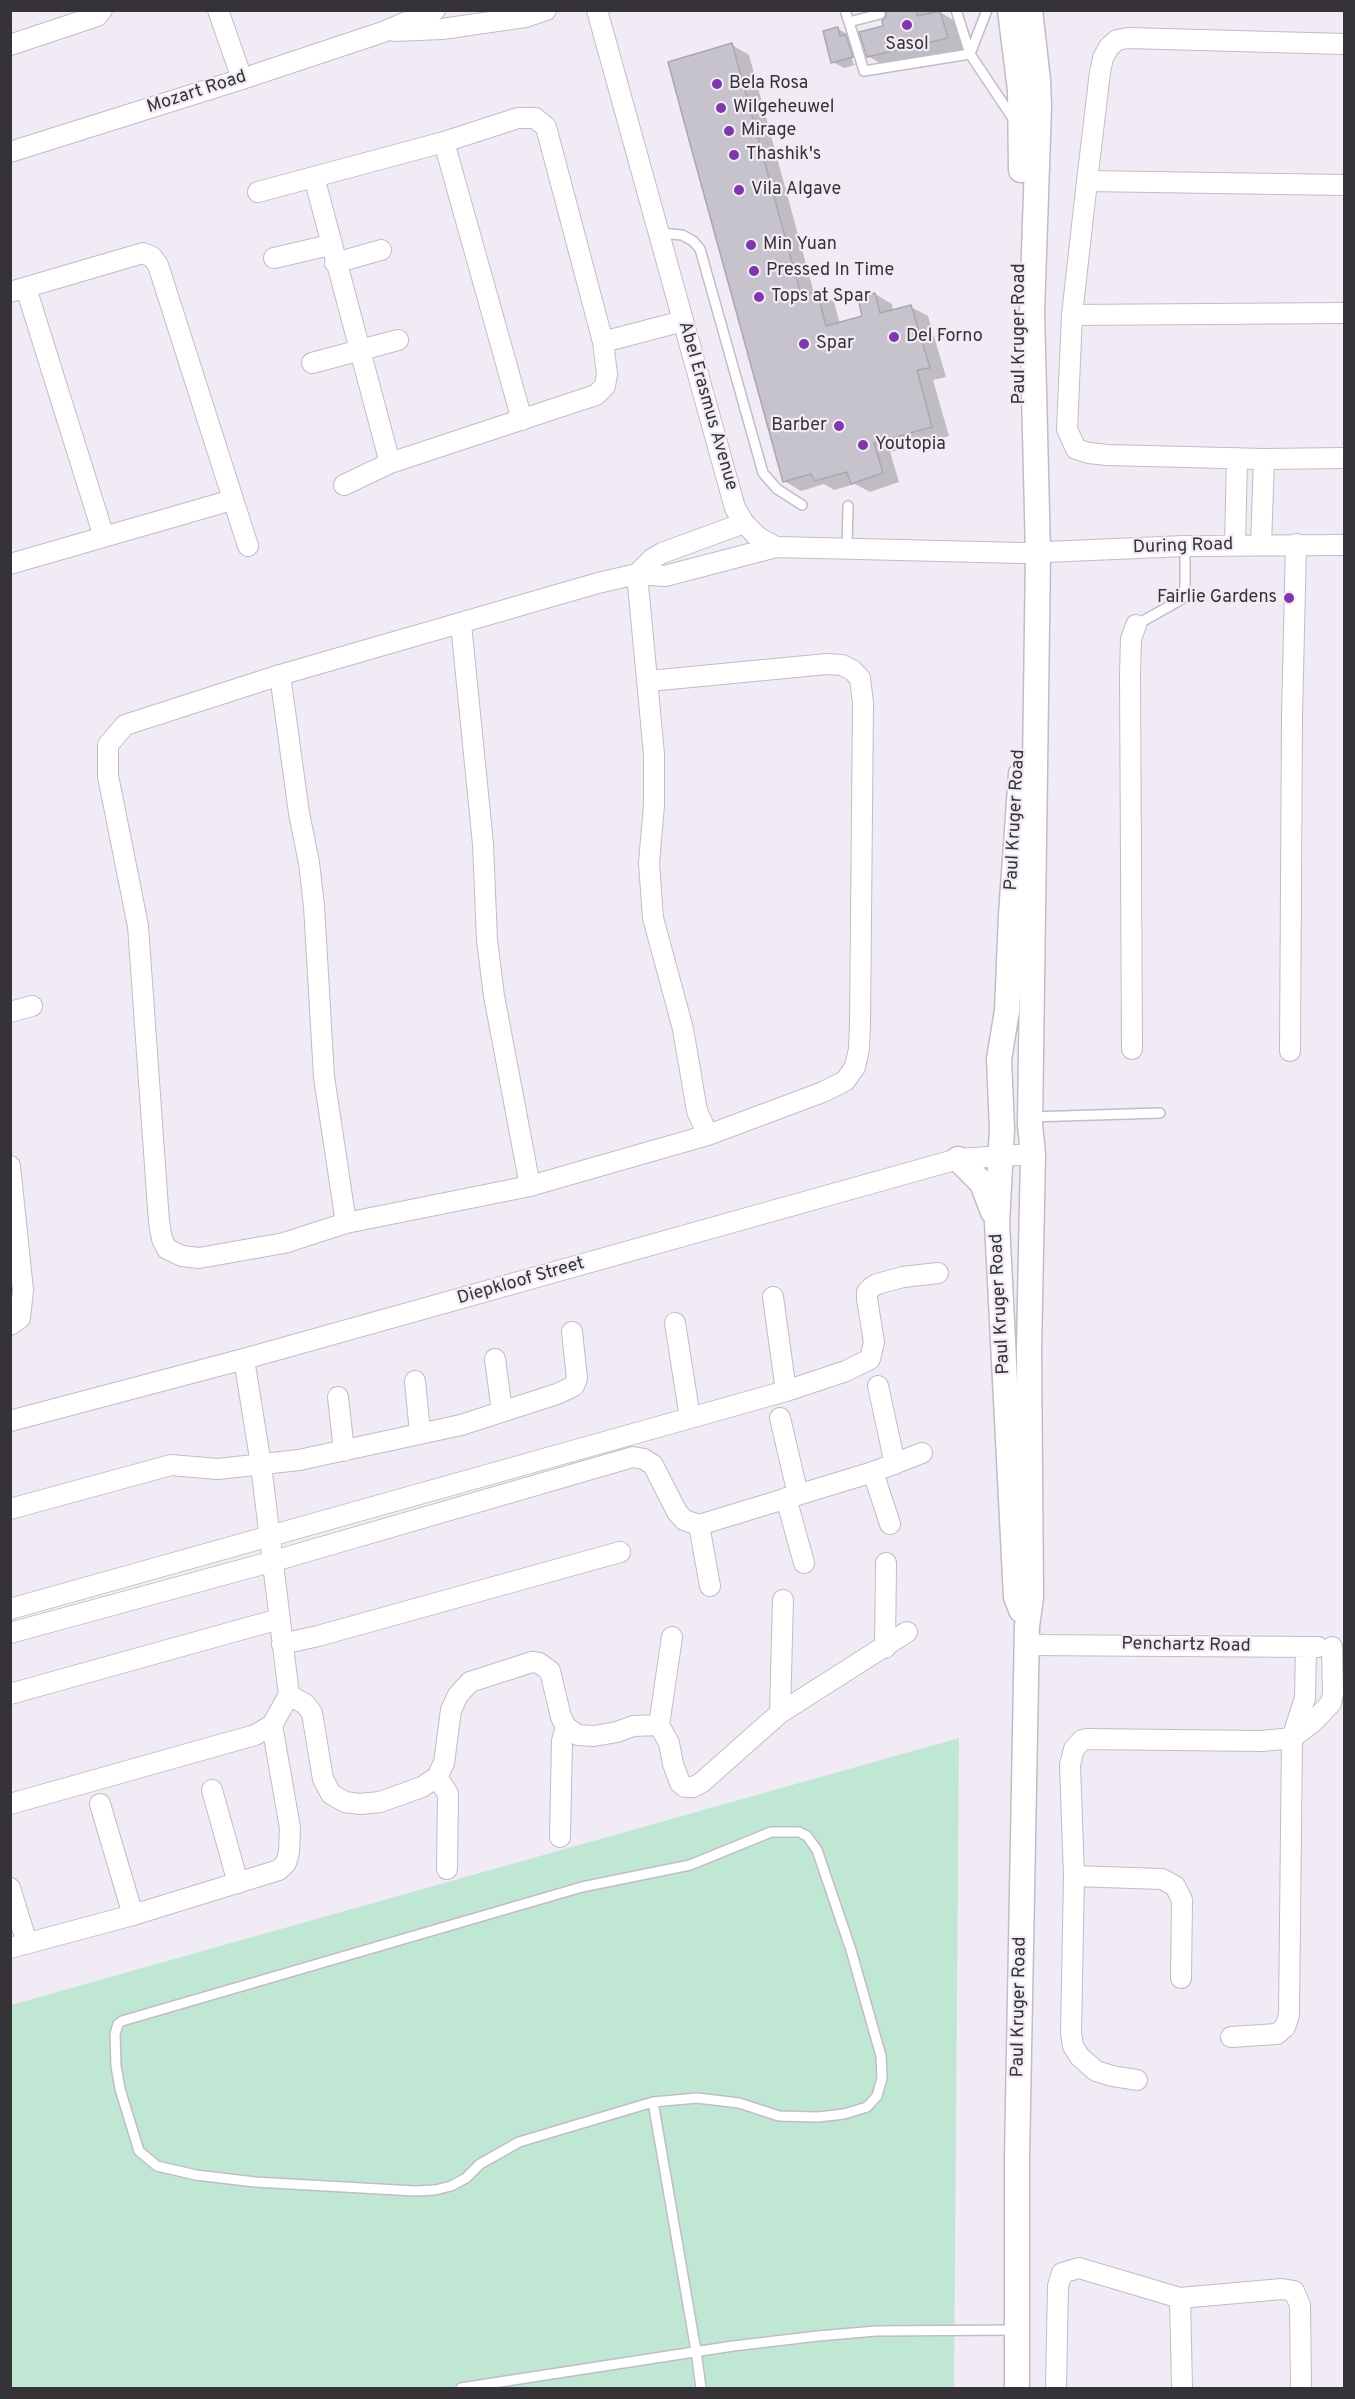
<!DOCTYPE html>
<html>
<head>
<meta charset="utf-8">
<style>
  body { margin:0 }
  #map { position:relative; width:1355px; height:2399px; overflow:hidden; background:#f1ebf5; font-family:Overpass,sans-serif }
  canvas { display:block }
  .frame { position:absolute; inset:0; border:12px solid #353337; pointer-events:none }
</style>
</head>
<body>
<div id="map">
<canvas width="1355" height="2399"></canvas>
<div class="frame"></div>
</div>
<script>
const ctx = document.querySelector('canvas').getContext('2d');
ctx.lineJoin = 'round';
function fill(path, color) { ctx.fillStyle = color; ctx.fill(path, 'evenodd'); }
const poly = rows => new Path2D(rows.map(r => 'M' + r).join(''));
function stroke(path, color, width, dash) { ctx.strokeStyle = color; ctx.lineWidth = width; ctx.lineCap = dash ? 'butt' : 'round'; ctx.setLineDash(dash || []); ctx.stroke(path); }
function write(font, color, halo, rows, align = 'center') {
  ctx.font = font + ' Overpass,sans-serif'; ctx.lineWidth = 4.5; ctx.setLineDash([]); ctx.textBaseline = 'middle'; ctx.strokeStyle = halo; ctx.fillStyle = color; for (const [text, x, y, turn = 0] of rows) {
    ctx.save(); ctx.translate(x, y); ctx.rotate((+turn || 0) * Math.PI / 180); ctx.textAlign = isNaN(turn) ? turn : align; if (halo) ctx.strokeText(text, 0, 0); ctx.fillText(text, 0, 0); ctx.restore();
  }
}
const green = poly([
  [959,1738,954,2388,11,2388,11,2005]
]);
const shadow = poly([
  [887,10,940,12,963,26,970,50,891,70,868,56,885,27],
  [838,29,849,35,863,63,844,68,833,62],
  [845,39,849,39,856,64,854,65],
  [732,45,749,55,814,293,817,293,834,302,840,324,864,317,875,294,892,304,893,311,911,307,928,316,946,377,933,380,949,436,890,452,899,482,870,492,855,484,834,490,824,484,801,491,784,481]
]);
const building = poly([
  [886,10,916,10,917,16,940,11,948,38,867,57,859,32,883,26,882,21,886,16,886,10],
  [838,27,840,36,846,35,853,57,831,63,823,31,838,27],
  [732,43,801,295,817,291,826,326,862,316,858,298,875,293,880,313,911,305,930,368,917,370,932,427,874,443,883,473,851,484,847,472,815,481,811,474,783,482,689,140,668,62,732,43]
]);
const service = poly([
  [845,10,849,22],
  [987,10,970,54,1014,120],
  [880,14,849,22,864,71,970,54,956,10],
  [659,233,682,235,693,241,700,249,763,473,777,489,802,505],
  [847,549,848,506],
  [1136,625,1182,599,1185,586,1185,546],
  [1030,1117,1160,1113],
  [771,1832,799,1832,807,1836,817,1850,851,1950,881,2056,882,2078,877,2096,867,2107,844,2114,818,2117,779,2116,739,2103,697,2098,653,2102,519,2142,480,2164,466,2178,451,2186,435,2190,415,2191,255,2182,196,2175,157,2166,139,2151,120,2089,116,2066,115,2034,118,2024,122,2021,582,1887,690,1865,771,1832],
  [653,2102,696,2351,701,2388],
  [461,2388,733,2346,818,2336,876,2331,1016,2330]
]);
const minor = poly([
  [218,10,242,79],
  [597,10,735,508,744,523,758,537,776,547,1022,553,1185,546,1344,545],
  [394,31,442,29,525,17,546,10],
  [1344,44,1128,38,1117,40,1109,47,1103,58,1100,72,1087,181,1072,315,1067,429,1076,449,1089,453,1107,455,1264,459,1344,458],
  [10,45,97,16,102,10],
  [444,142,522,420],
  [10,152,242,79,383,32,435,10],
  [314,177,390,463],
  [1087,181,1344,185],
  [258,192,444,142,518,118,535,118,546,127,603,342,607,374,605,386,596,395,390,463,344,485],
  [274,258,330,245],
  [335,263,381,250],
  [26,288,104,537],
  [10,292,143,253,152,257,158,265,248,546],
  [1072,315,1344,313],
  [603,342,683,321],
  [312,363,398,340],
  [1235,545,1237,458],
  [1261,545,1264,459],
  [10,564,232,500],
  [461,624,483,844,487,940,494,996,530,1186],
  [280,675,299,813,309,863,314,906,324,1077,346,1223],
  [649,681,827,664,842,665,852,670,860,678,863,703,860,1024,859,1049,855,1067,845,1081,823,1092,708,1135,530,1186,346,1223,284,1243,199,1258,182,1256,167,1249,162,1239,159,1222,138,926,108,776,108,745,125,725,280,675,598,583,637,574,665,576,776,547],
  [10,1012,32,1006],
  [1132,1049,1130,674,1131,639,1136,625],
  [1290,1051,1292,717,1296,544],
  [708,1135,697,1111,683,1029,653,918,649,863,654,805,654,754,637,574,652,559,662,553,744,523],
  [10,1166,23,1290,20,1318,10,1325],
  [495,1359,502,1411],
  [415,1381,420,1433],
  [878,1386,895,1464],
  [786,1391,846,1371,870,1359,874,1342,867,1299,867,1292,871,1288,877,1284,903,1277,938,1273],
  [338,1397,344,1451],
  [690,1418,786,1391,773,1297],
  [780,1418,798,1495],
  [10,1421,244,1359,958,1159,1033,1154],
  [873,1472,890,1524],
  [786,1498,804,1563],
  [10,1509,171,1465,218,1469,299,1460,461,1425,557,1394,574,1386,577,1378,572,1332],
  [699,1525,710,1586],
  [10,1609,690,1418,675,1323],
  [10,1633,274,1561,633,1457,644,1459,653,1465,677,1512,684,1520,699,1525,873,1472,922,1453],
  [282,1644,318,1636,620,1552],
  [1027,1645,1318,1647],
  [885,1648,886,1563],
  [10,1694,279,1619],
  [289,1695,305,1704,312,1713,323,1779,331,1794,345,1802,360,1804,380,1802,422,1787,437,1777,444,1763,451,1710,458,1695,470,1682,532,1662,539,1663,550,1671,561,1717,566,1727,578,1735,594,1736,617,1732,633,1726,659,1725,669,1743,673,1764,680,1783,685,1787,693,1787,701,1783,780,1713,907,1632],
  [780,1713,783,1600],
  [659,1725,672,1637],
  [437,1777,448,1794,447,1869],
  [212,1790,238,1883],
  [10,1804,255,1735,272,1725,289,1695,261,1465,244,1359],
  [100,1804,133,1915],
  [560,1837,562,1741,566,1727],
  [1074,1876,1162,1879,1175,1886,1182,1900,1181,1978],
  [10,1888,27,1943],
  [10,1948,133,1915,279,1870,286,1863,289,1852,290,1828,272,1725],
  [1231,2037,1277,2034,1285,2027,1289,2015,1292,1738,1305,1698,1306,1647],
  [1137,2080,1112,2076,1096,2071,1080,2057,1073,2046,1071,2033,1074,1876,1070,1765,1074,1749,1082,1740,1087,1739,1262,1741,1292,1738,1313,1722,1331,1703,1333,1693,1332,1647],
  [1180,2298,1182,2388],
  [1056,2388,1058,2286,1062,2273,1079,2268,1180,2298,1282,2289,1294,2291,1300,2305,1301,2388]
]);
const tertiary = poly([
  [1010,10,1020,90,1021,170],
  [958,1159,982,1183,993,1212],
  [1021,1610,1016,1597,997,1223,1002,1129,999,1059,1007,1011,1011,915,1021,774],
  [1017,2388,1017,2157,1027,1626,1031,1597,1029,1349,1033,1154,1030,1125,1038,554,1032,311,1039,107,1038,81,1030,10]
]);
const markers = [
  [907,25,6,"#7e38ab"],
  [717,84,6,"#7e38ab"],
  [721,108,6,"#7e38ab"],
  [729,131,6,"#7e38ab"],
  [734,155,6,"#7e38ab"],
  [739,190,6,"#7e38ab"],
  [751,245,6,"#7e38ab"],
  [754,271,6,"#7e38ab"],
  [759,297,6,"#7e38ab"],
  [894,337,6,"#7e38ab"],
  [804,344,6,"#7e38ab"],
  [839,426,6,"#7e38ab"],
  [863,445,6,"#7e38ab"],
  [1289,598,6,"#7e38ab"]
];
const poiNames = [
  ["Sasol",907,45,"center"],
  ["Bela Rosa",729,84],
  ["Wilgeheuwel",733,108],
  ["Mirage",741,131],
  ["Thashik's",746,155],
  ["Vila Algave",751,190],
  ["Min Yuan",763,245],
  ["Pressed In Time",766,271],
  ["Tops at Spar",771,297],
  ["Del Forno",906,337],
  ["Spar",816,344],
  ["Barber",827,426,"right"],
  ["Youtopia",875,445],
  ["Fairlie Gardens",1277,598,"right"]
];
const streetNames = [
  ["Mozart Road",197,93,-18],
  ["Paul Kruger Road",1020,334,-90],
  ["Abel Erasmus Avenue",707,406,74],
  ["During Road",1183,547,-2],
  ["Paul Kruger Road",1016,820,-87],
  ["Diepkloof Street",521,1282,-16],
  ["Paul Kruger Road",1001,1304,-93],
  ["Penchartz Road",1186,1646,1],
  ["Paul Kruger Road",1020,2007,-89]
];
fill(green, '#c0e7d4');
fill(shadow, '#0003');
fill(building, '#c7c3cd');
stroke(building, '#aba7b0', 1.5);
stroke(service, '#c2bcc6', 12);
stroke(minor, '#c2bcc6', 22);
stroke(tertiary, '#c2bcc6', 27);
stroke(service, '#fff', 9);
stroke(minor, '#fff', 20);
stroke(tertiary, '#fff', 24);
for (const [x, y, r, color] of markers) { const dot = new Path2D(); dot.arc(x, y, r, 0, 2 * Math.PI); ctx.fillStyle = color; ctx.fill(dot); stroke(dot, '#f1ebf5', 2); }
write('18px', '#353337', '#f1ebf5', poiNames, 'left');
write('18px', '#353337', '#f1ebf5', streetNames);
</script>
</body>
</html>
